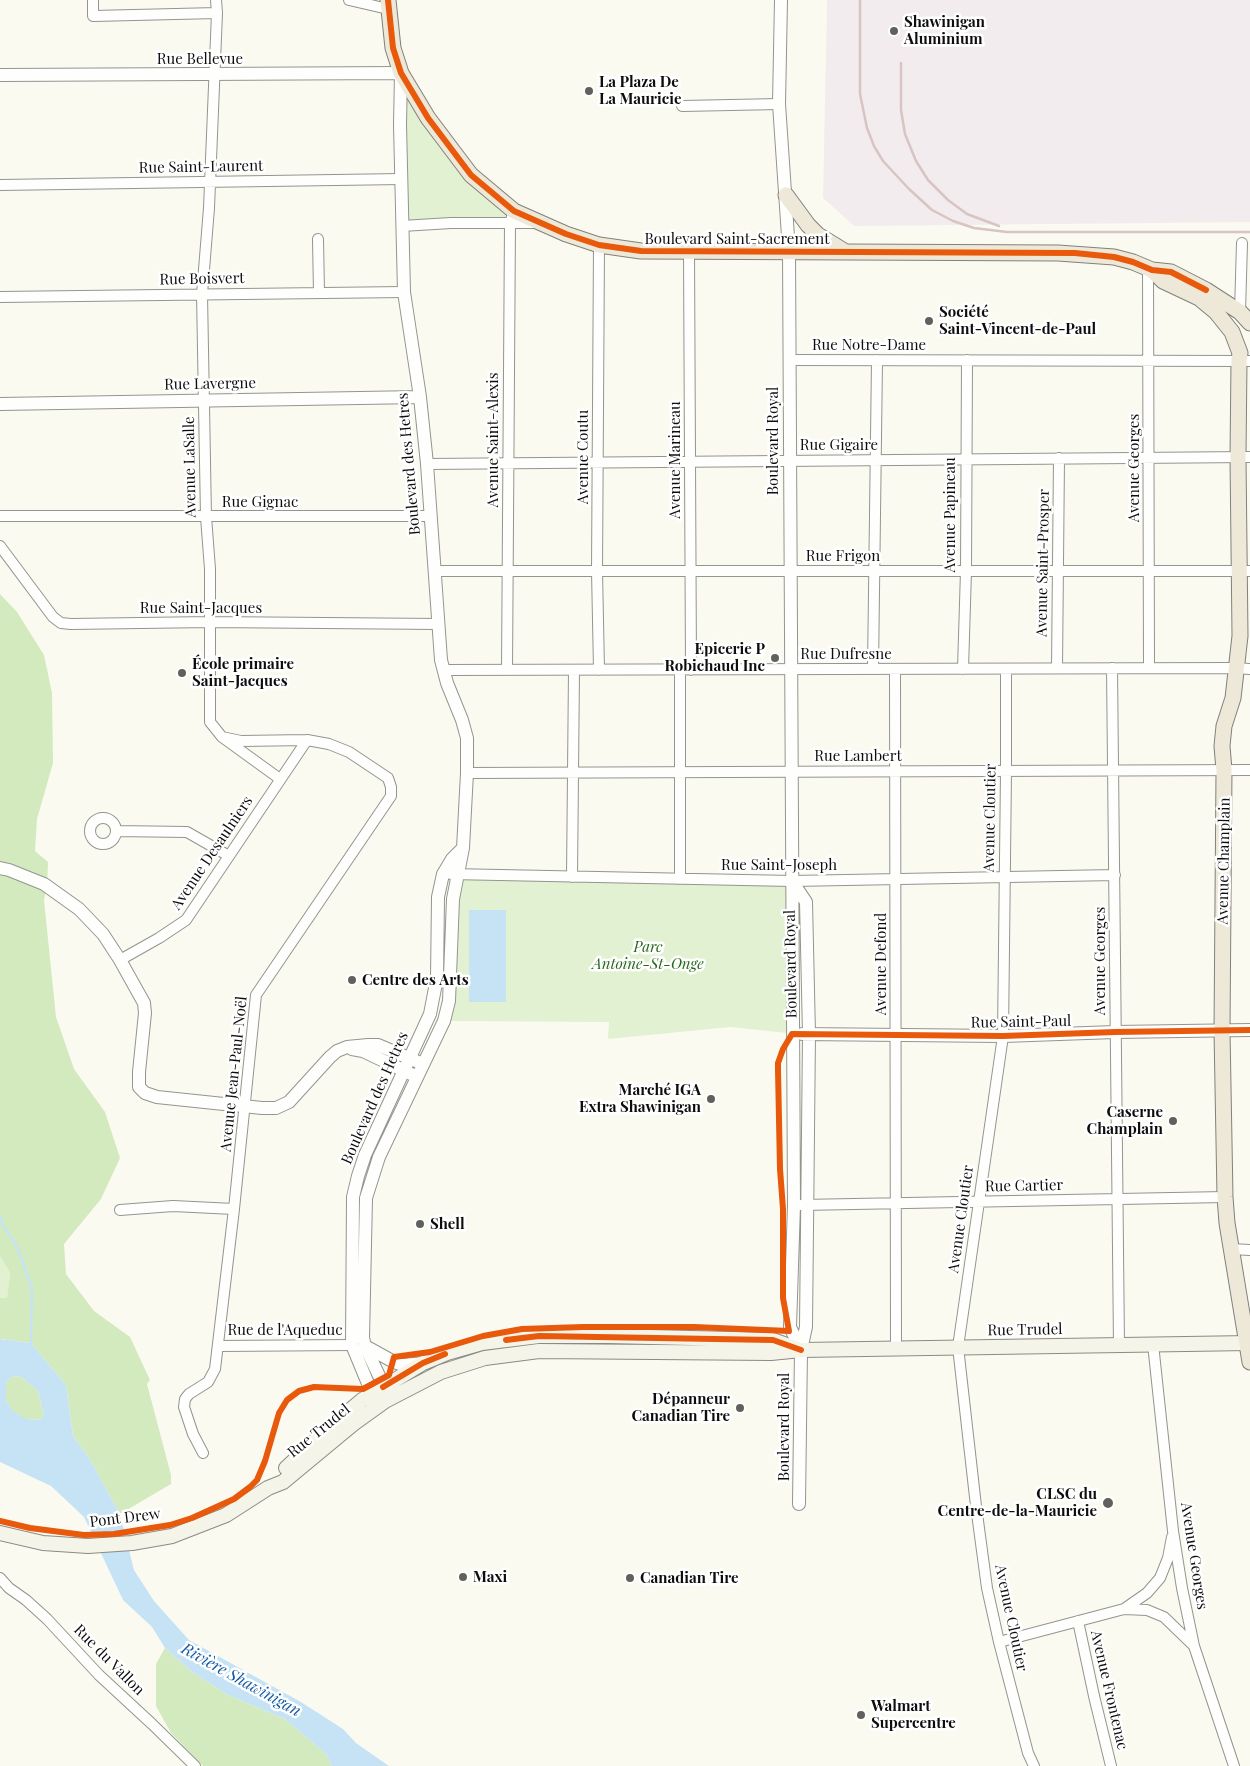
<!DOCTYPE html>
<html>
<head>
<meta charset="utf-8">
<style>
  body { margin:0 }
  canvas { display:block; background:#fbfaf1 }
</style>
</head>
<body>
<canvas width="1250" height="1766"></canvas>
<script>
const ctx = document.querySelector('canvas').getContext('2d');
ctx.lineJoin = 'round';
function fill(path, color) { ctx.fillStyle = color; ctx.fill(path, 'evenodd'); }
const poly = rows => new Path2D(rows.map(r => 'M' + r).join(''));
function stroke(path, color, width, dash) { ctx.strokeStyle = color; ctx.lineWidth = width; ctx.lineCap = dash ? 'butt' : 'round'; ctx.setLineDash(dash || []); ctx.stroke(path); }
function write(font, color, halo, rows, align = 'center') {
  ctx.font = font + ' "Playfair Display",serif'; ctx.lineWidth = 5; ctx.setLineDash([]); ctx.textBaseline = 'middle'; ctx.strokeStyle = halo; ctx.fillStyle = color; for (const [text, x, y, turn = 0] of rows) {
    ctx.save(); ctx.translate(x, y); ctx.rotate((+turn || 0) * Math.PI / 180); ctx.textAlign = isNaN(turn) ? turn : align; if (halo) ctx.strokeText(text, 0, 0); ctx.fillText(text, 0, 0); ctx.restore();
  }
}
const industrial = poly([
  [827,0,1250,0,1250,222,854,226,823,198]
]);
const green = poly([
  [401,73,428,118,514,211,510,223,402,226],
  [457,874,792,881,796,1034,730,1027,608,1039,609,1022,447,1021],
  [0,1256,10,1273,7,1299,0,1298]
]);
const forest = poly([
  [0,594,17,612,44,655,52,693,53,763,37,819,35,851,48,862,47,886,44,900,56,1017,74,1069,105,1112,120,1158,101,1199,64,1244,66,1274,94,1311,130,1337,150,1380,147,1384,171,1475,171,1484,120,1514,89,1458,73,1436,66,1385,31,1343,0,1339,0,1298,7,1298,10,1273,0,1256],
  [20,1376,38,1391,44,1415,40,1420,25,1419,13,1412,6,1400,6,1383,11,1377],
  [165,1648,192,1672,228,1695,285,1719,326,1754,332,1766,203,1766,171,1733,156,1706,156,1664]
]);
const water = poly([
  [469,910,506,910,506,1002,469,1002],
  [0,1339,31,1343,66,1385,73,1436,89,1458,120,1514,134,1570,154,1601,189,1640,301,1702,343,1729,356,1743,389,1766,332,1766,326,1754,285,1719,228,1695,192,1672,165,1648,152,1627,123,1600,84,1517,51,1486,0,1462],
  [20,1376,38,1391,44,1415,40,1420,26,1419,13,1411,6,1400,6,1383,11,1377]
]);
const stream = poly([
  [0,1217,3,1225,17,1247,32,1288,31,1343,29,1345]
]);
const minor = poly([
  [93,0,93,16,217,13],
  [216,0,217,13,209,208,202,294,206,517,210,569,210,722,222,737,280,779],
  [349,0,388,9],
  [682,106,779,104],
  [0,185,402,179],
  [402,226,451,223,536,223],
  [318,239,319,293],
  [599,245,597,571,599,670],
  [689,250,691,670],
  [1148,269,1149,668],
  [0,297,404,292],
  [1240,312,1242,243],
  [789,360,1250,361],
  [427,464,1250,457],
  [0,516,431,516],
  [0,546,53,617,61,623,71,624,210,622,439,624],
  [435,571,1250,571],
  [1057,668,1059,458],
  [1112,668,1119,1345],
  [873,669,877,360],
  [895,669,896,1348],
  [963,669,966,571,967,360],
  [1006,669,1006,771,1003,1036,958,1347,976,1506,987,1588,999,1642,1028,1753,1034,1766],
  [443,670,1235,668,1250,669],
  [507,670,510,223,514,211],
  [680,670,680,879],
  [467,773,1250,770],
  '90 831a13 13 0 1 1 26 0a13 13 0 1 1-26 0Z',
  [116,831,187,832,229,856],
  [451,874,792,881,1115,875],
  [572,877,574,670],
  [120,960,159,938,186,920,307,740],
  [801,1205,1225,1197],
  [120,1210,173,1206,234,1209],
  [1231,1249,1250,1250],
  [1153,1344,1173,1531,1182,1588,1194,1646,1234,1766],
  [219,1346,352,1345],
  [203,1453,193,1434,184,1407,185,1399,189,1394,208,1382,215,1369,234,1209,256,995,391,796,391,787,388,778,349,752,329,744,307,740,241,741,222,737],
  [0,1578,9,1588,26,1600,47,1619,99,1675,152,1724,195,1766],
  [1124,1609,1147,1593,1160,1578,1168,1558,1172,1537],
  [1078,1621,1094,1696,1111,1766],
  [999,1642,1124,1609,1147,1610,1164,1617,1194,1646]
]);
const tertiary = poly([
  [781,0,779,104,789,251,794,1205,790,1327,801,1350],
  [0,75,401,73,400,125,404,292,420,397,427,464,441,660,447,683,462,720,467,738,467,773,463,848,453,899,449,1001,444,1021,379,1157,366,1198,363,1338,365,1346,381,1380,379,1390,382,1395],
  [0,404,420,397],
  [0,868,9,870,44,884,79,909,103,934,120,960,144,1003,145,1013,139,1072,139,1087,145,1093,157,1097,262,1108,276,1108,289,1102,330,1057,337,1051,347,1047,368,1045,378,1045,423,1064],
  [792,881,806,902,809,1034,806,1327,801,1350,799,1504],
  [802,1034,1003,1036,1115,1032,1250,1030],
  [352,1049,363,1051,411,1074],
  [365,1346,394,1362,402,1365,425,1363],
  [379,1390,369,1386,352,1345,353,1197,358,1176,365,1155,430,1014,437,978,438,897,443,874,452,859,463,848]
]);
const secondary = poly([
  [286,1468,330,1427,362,1400,423,1363,447,1353,482,1343,539,1336,609,1336,773,1340,798,1349],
  [0,1533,43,1543,88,1546,132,1543,172,1536,226,1515,268,1488,283,1482,353,1424,385,1401,441,1372,485,1358,539,1351,771,1353,801,1350,1250,1343]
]);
const primary = poly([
  [388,0,393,48,401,73,428,118,471,175,514,211,566,234,599,245,641,251,1058,253,1114,257,1133,262,1152,270,1171,272,1206,290,1240,312,1250,323],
  [786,195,808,225,818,235,844,251],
  [1152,270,1163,281,1199,298,1216,312,1232,332,1240,353,1239,361,1238,457,1240,636,1233,698,1224,726,1222,746,1224,770,1222,1031,1225,1197,1227,1223,1250,1362]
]);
const rail = poly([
  [860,0,860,94,867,128,874,146,883,161,909,189,932,210,953,221,974,228,1007,232,1250,232],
  [901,63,901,110,905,134,916,161,928,180,948,200,967,214,999,226]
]);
const cycleway = poly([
  [388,0,393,48,401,73,428,118,471,175,514,211,566,234,599,245,641,251,1075,253,1114,257,1133,262,1152,270,1171,272,1206,290],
  [506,1340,539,1336,773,1340,801,1350],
  [383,1387,423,1363,445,1354],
  [0,1521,30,1528,84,1535,114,1534,170,1525,192,1518,234,1499,250,1487,257,1480,265,1461,279,1413,287,1400,299,1391,314,1387,363,1389,389,1375,394,1357,430,1352,483,1336,522,1329,583,1327,694,1327,789,1331,783,1298,783,1209,780,1169,778,1070,778,1063,783,1049,792,1034,1003,1036,1115,1032,1250,1030]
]);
const markers = [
  [894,31,5,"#60605d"],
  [589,91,5,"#60605d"],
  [929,321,5,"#60605d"],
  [775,658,5,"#60605d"],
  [182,673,5,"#60605d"],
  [352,980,5,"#60605d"],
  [711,1099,5,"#60605d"],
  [1173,1121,5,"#60605d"],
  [420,1224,5,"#60605d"],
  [740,1408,5,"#60605d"],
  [1108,1503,6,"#60605d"],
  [463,1577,5,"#60605d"],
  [630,1578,5,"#60605d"],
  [861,1715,5,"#60605d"]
];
const poiNames = [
  ["Shawinigan",904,22],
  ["Aluminium",904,39],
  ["La Plaza De",599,82],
  ["La Mauricie",599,99],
  ["Société",939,312],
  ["Saint-Vincent-de-Paul",939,329],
  ["Epicerie P",765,649,"right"],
  ["Robichaud Inc",765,666,"right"],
  ["École primaire",192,664],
  ["Saint-Jacques",192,681],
  ["Centre des Arts",362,980],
  ["Marché IGA",701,1090,"right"],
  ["Extra Shawinigan",701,1107,"right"],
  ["Caserne",1163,1112,"right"],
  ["Champlain",1163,1129,"right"],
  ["Shell",430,1224],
  ["Dépanneur",730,1399,"right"],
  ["Canadian Tire",730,1416,"right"],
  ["CLSC du",1097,1494,"right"],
  ["Centre-de-la-Mauricie",1097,1511,"right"],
  ["Maxi",473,1577],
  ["Canadian Tire",640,1578],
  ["Walmart",871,1706],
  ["Supercentre",871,1723]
];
const streetNames = [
  ["Rue Bellevue",200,59],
  ["Rue Saint-Laurent",201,167,-1],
  ["Boulevard Saint-Sacrement",737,239],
  ["Rue Boisvert",202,279,-1],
  ["Rue Notre-Dame",869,345],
  ["Rue Lavergne",210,384,-1],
  ["Avenue Saint-Alexis",493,440,-90],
  ["Boulevard Royal",773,441,-90],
  ["Rue Gigaire",839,445],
  ["Avenue Coutu",583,457,-90],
  ["Avenue Marineau",675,460,-90],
  ["Boulevard des Hetres",409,464,-95],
  ["Avenue LaSalle",190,467,-91],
  ["Avenue Georges",1134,468,-90],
  ["Rue Gignac",260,502],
  ["Avenue Papineau",950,515,-90],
  ["Rue Frigon",843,556],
  ["Avenue Saint-Prosper",1043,563,-89],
  ["Rue Saint-Jacques",201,608],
  ["Rue Dufresne",846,654],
  ["Rue Lambert",858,756],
  ["Avenue Cloutier",990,818,-89],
  ["Avenue Desaulniers",212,853,-56],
  ["Avenue Champlain",1224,861,-89],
  ["Rue Saint-Joseph",779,865],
  ["Avenue Georges",1100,961,-90],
  ["Boulevard Royal",791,964,-91],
  ["Avenue Defond",881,964,-90],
  ["Rue Saint-Paul",1021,1022,-1],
  ["Avenue Jean-Paul-Noël",234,1074,-84],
  ["Boulevard des Hetres",375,1098,-66],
  ["Rue Cartier",1024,1186,-1],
  ["Avenue Cloutier",961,1219,-82],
  ["Rue de l'Aqueduc",285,1330],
  ["Rue Trudel",1025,1330,-1],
  ["Boulevard Royal",784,1427,-90],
  ["Rue Trudel",319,1431,-39],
  ["Pont Drew",125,1518,-7],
  ["Avenue Georges",1194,1556,81],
  ["Avenue Cloutier",1011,1618,78],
  ["Rue du Vallon",109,1660,45],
  ["Avenue Frontenac",1109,1690,77]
];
const parkNames = [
  ["Parc",648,947],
  ["Antoine-St-Onge",648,964]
];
const waterNames = [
  ["Rivière Shawinigan",241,1680,29]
];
fill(industrial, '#f3ecee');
fill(green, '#e2f1d1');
fill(forest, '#d2eabe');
fill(water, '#c6e3f6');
stroke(stream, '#c6e3f6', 2.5);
stroke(minor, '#949490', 12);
stroke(tertiary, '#949490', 14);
stroke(secondary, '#8b8a86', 16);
stroke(primary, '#81817d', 17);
stroke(minor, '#fefefd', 10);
stroke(tertiary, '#fefefd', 12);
stroke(secondary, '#f5f4e8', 14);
stroke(primary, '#ede8d8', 15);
stroke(rail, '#d7c4c3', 2.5);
stroke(cycleway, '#e8590c', 6);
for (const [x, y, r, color] of markers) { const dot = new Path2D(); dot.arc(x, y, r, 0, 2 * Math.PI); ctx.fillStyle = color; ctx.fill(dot); stroke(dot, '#fff', 2); }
write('bold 15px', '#0d0d0d', '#fff', poiNames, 'left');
write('15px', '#0d0d0d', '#fff', streetNames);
write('italic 15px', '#27671c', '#fff', parkNames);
write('italic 16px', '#135ba3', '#fff', waterNames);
</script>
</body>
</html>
